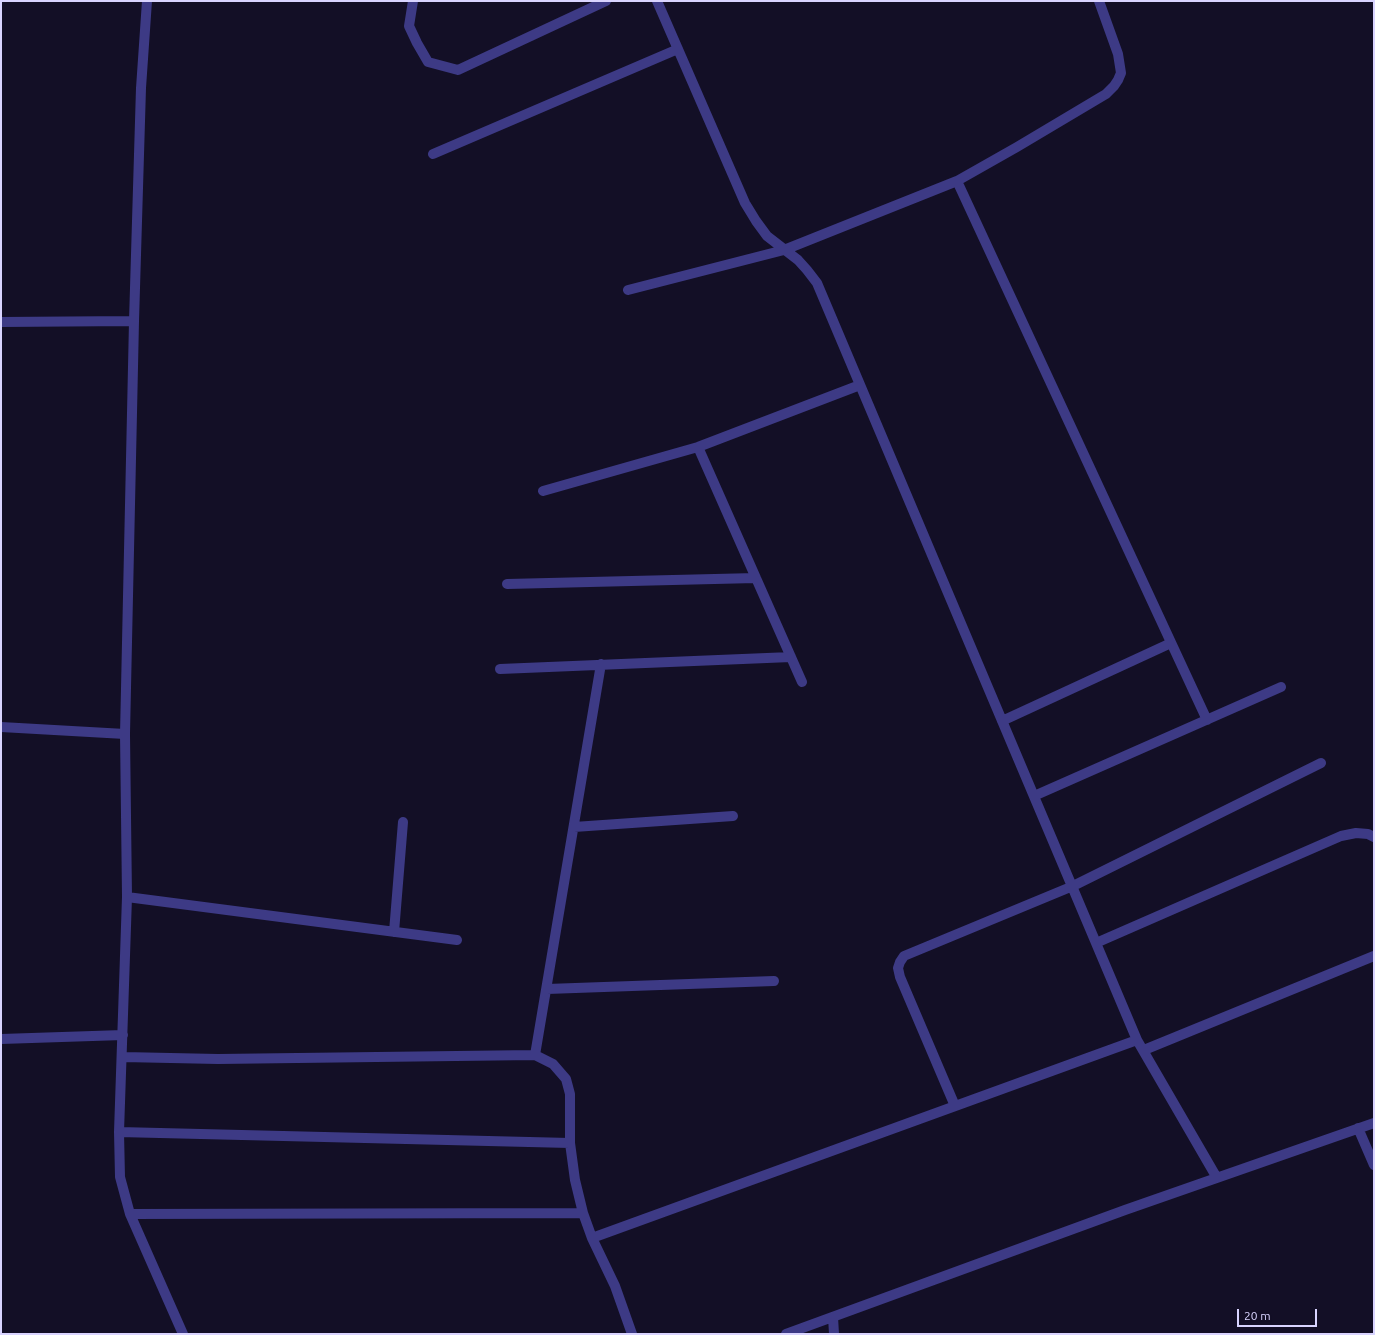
<!DOCTYPE html>
<html>
<head>
<meta charset="utf-8">
<style>
  body { margin:0 }
  #map { position:relative; width:1375px; height:1335px; overflow:hidden; background:#130f26; font-family:Ubuntu,sans-serif }
  canvas { display:block }
  .frame { position:absolute; inset:0; border:2px solid #d9d4ff; pointer-events:none }
  .scale { position:absolute; left:1237px; top:1309px; width:80px; height:18px; box-sizing:border-box; border:2px solid #d9d4ff; border-top:0; padding-left:5px; font-size:12px; line-height:14px; white-space:nowrap; color:#d9d4ff; -webkit-text-stroke:3px #130f26; paint-order:stroke }
</style>
</head>
<body>
<div id="map">
<canvas width="1375" height="1335"></canvas>
<div class="frame"></div>
<div class="scale">20 m</div>
</div>
<script>
const ctx = document.querySelector('canvas').getContext('2d');
ctx.lineJoin = 'round';
const poly = rows => new Path2D(rows.map(r => 'M' + r).join(''));
function stroke(path, color, width, dash) { ctx.strokeStyle = color; ctx.lineWidth = width; ctx.lineCap = dash ? 'butt' : 'round'; ctx.setLineDash(dash || []); ctx.stroke(path); }
const minor = poly([
  [147,1,141,88,134,321,125,734,127,897,119,1132,120,1177,130,1214,183,1334],
  [413,1,409,26,417,43,428,62,458,70,606,1],
  [657,1,745,203,756,221,767,236,798,260,807,270,817,283,1137,1040,1217,1178],
  [433,154,678,49],
  [957,181,1207,720],
  [628,290,784,250,957,181,1017,147,1106,94,1114,86,1118,80,1121,73,1118,54,1099,1],
  [1,322,134,321],
  [698,447,802,682],
  [543,491,698,447,860,385],
  [507,584,756,578],
  [500,669,791,657],
  [1002,721,1171,643],
  [1,727,125,734],
  [1034,796,1281,687],
  [574,827,733,816],
  [127,897,457,940],
  [394,932,403,822],
  [1096,943,1341,836,1356,833,1368,834,1374,837],
  [547,989,774,981],
  [1,1039,123,1035],
  [1144,1050,1374,956],
  [535,1055,601,664],
  [123,1057,218,1059,535,1055,553,1064,566,1079,570,1094,570,1143,575,1180,583,1213,592,1238,615,1286,632,1334],
  [955,1106,900,977,898,968,900,962,904,956,1073,886,1321,763],
  [1358,1128,1374,1165],
  [119,1132,570,1143],
  [130,1214,583,1213],
  [592,1238,1137,1040],
  [833,1317,834,1334],
  [786,1334,1125,1210,1374,1123]
]);
stroke(minor, '#3d3a85', 10);
</script>
</body>
</html>
